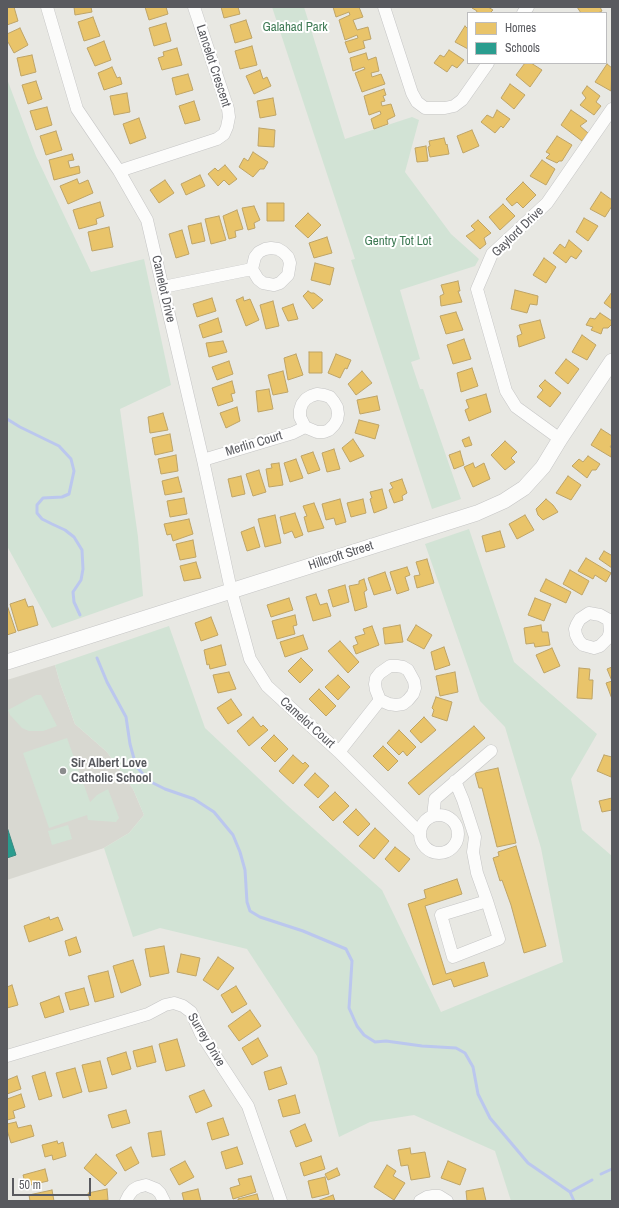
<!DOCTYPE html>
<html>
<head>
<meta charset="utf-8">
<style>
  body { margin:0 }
  #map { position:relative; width:619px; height:1208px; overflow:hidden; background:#e8e8e3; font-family:"Archivo Narrow",sans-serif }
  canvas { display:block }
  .frame { position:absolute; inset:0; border:8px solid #595a5f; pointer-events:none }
  .legend { position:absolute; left:467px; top:12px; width:140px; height:52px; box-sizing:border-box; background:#fff; border:1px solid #bdbdbf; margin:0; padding:5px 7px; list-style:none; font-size:12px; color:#595a5f }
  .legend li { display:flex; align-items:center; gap:8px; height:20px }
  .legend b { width:20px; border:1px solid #bdbdbf }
  .scale { position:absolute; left:12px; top:1178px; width:79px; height:18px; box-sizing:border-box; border:2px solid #595a5f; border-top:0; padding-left:5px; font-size:12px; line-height:14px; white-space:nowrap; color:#595a5f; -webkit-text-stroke:3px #fff; paint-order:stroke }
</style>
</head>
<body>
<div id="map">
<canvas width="619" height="1208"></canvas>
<div class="frame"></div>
<ul class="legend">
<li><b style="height:11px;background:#e9c46a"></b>Homes</li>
<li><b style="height:11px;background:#2a9d8f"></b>Schools</li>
</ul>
<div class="scale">50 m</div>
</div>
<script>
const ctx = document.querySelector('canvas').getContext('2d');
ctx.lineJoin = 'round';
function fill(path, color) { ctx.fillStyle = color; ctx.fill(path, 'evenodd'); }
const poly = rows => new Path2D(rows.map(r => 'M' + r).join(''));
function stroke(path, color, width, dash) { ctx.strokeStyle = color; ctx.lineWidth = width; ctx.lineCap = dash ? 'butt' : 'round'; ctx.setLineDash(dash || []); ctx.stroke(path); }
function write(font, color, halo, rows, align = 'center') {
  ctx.font = font + ' "Archivo Narrow",sans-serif'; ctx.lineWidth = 4; ctx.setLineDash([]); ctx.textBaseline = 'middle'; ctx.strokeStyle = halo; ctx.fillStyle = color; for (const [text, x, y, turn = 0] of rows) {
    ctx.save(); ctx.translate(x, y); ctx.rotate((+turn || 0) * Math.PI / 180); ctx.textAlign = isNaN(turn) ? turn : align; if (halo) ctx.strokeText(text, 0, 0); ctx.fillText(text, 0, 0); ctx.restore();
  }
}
const education = poly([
  [55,665,60,683,75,724,107,752,133,789,144,815,129,833,104,848,7,880,7,680]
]);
const green = poly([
  [272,7,304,7,345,139,412,117,419,120,405,172,451,234,479,259,475,266,400,290,420,359,411,362,420,389,423,389,461,499,432,509,351,260,355,259],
  [7,79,36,156,91,272,144,259,171,385,120,409,138,537,143,596,52,628,7,546],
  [469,529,514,662,597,734,571,779,582,830,612,856,612,1201,511,1201,495,1151,414,1115,370,1122,339,1137,317,1056,247,949,160,928,133,937,104,848,129,833,144,815,133,789,107,752,75,724,60,683,55,665,169,626,205,728,287,805,382,890,441,1012,563,962,541,848,505,727,480,701,425,544],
  [36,695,41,695,57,726,43,731,29,731,22,728,10,715,8,710],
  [67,738,90,802,97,795,108,789,119,818,116,822,88,820,87,815,49,828,23,753],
  [68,825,72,839,52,845,48,831]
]);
const homes = poly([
  [7,7,14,7,18,21,7,25,7,7],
  [74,7,91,7,92,12,75,15,74,7],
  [145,7,166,7,168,14,149,20,145,7],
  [221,7,238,7,240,14,224,18,221,7],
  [333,7,359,7,363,17,353,20,357,30,368,27,371,39,363,41,365,48,349,53,345,42,358,38,357,35,345,40,339,20,350,15,349,12,336,17,333,7],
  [473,7,488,7,493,10,490,13,476,13,477,11,472,8,473,7],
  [577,7,600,7,602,11,598,13,581,13,577,7],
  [93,17,100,36,84,41,78,22,93,17],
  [246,20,252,38,235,43,230,25,246,20],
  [166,23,171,41,154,46,149,28,166,23],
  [465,26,468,29,468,49,455,42,465,26],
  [20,28,28,45,14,53,8,42,7,42,7,34,20,28],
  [104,41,111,60,95,66,87,48,104,41],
  [252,46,257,65,240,69,235,51,252,46],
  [177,48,182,65,162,70,158,58,164,56,163,52,177,48],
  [449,50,464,60,457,68,452,65,447,72,434,63,440,55,444,57,449,50],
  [366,53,368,60,376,57,379,71,371,73,372,77,381,74,385,84,362,92,355,73,365,69,364,67,353,71,350,58,366,53],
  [32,55,36,72,21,76,17,58,32,55],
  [525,63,531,63,542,70,530,87,516,75,525,63],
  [607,64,612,68,611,91,595,82,607,64],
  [112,67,117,78,120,77,122,84,104,90,98,73,112,67],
  [260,70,263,79,267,77,271,86,254,94,246,76,260,70],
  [188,74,193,90,176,95,172,78,188,74],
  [36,81,42,99,28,104,22,85,36,81],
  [510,84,525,95,514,109,501,98,510,84],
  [587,86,600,96,596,102,601,106,594,115,580,105,586,98,582,93,587,86],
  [384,89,386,95,383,96,385,101,381,102,382,106,391,104,395,116,387,120,388,124,374,129,371,119,381,114,380,111,369,115,364,96,384,89],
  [127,93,130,112,114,115,110,96,127,93],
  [273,98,276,115,260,118,257,101,273,98],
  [194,101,200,120,185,124,179,106,194,101],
  [47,107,52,125,36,130,30,111,47,107],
  [497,110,510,119,503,128,501,126,495,133,481,122,487,115,493,118,497,110],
  [571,110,587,121,580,126,588,133,582,141,561,125,571,110],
  [139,118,146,138,130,144,123,124,139,118],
  [259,128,275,130,274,147,258,146,259,128],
  [472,130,479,146,463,153,457,136,472,130],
  [56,131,62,150,46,155,40,136,56,131],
  [557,136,572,145,562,161,559,161,557,163,546,158,550,154,546,152,557,136],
  [444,138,446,145,447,144,449,154,430,157,428,147,430,146,429,141,444,138],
  [426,146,428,161,417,162,415,148,426,146],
  [253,152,268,162,264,169,260,169,253,177,239,167,244,158,248,161,253,152],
  [72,154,74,160,68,161,70,168,79,166,80,173,54,180,49,160,72,154],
  [542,160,555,169,546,185,530,176,542,160],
  [225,165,237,179,229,185,224,180,218,186,208,174,215,168,218,171,225,165],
  [200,175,205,186,186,195,181,184,200,175],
  [77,179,79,184,88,180,93,193,68,204,60,186,77,179],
  [165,180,174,193,159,203,150,190,165,180],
  [523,182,536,195,523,208,517,202,512,206,506,199,523,182],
  [601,192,612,200,612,206,605,217,590,209,601,192],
  [100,202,104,216,96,219,97,224,79,229,73,210,100,202],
  [267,203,284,203,284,221,267,221,267,203],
  [503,204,515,216,500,230,489,217,503,204],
  [254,206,260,220,254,223,255,228,248,230,242,208,254,206],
  [237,210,243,229,235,231,236,237,229,239,223,216,237,210],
  [308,213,321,225,308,238,295,226,308,213],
  [219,216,226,240,211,244,205,219,219,216],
  [584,218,598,226,588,241,576,232,584,218],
  [478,220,491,233,484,238,486,244,480,249,466,236,475,230,471,226,478,220],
  [201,223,205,241,192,244,188,226,201,223],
  [109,227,113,247,92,251,88,232,109,227],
  [182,230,189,254,176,258,169,234,182,230],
  [327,237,332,253,314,258,309,243,327,237],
  [569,240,582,251,576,259,571,256,566,263,553,253,560,244,565,248,569,240],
  [544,258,556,267,546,283,533,275,544,258],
  [315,263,334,268,330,285,311,280,315,263],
  [458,281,460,291,458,291,462,302,441,306,440,296,444,294,441,285,458,281],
  [515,290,538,296,537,305,530,304,527,313,511,309,515,290],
  [308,291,311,293,314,293,323,300,313,309,303,296,308,291],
  [612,292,612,309,604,303,612,292],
  [243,297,244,301,250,299,259,320,246,326,236,300,243,297],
  [212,298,216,311,197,317,193,304,212,298],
  [273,301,279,326,266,329,260,305,273,301],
  [293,304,298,319,288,321,282,308,293,304],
  [456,312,463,330,446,334,440,316,456,312],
  [600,313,612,321,612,324,608,328,603,328,601,334,591,330,593,327,586,325,590,318,595,319,600,313],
  [218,318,222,332,203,338,199,325,218,318],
  [540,320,545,338,519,347,517,336,522,334,519,325,540,320],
  [582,335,596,345,587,360,572,352,582,335],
  [464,339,471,359,453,364,447,345,464,339],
  [223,341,227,352,209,357,206,343,223,341],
  [309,352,322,352,322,373,309,373,309,352],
  [296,354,303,375,288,380,284,358,296,354],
  [336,354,351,360,347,369,345,368,340,378,328,373,336,354],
  [566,359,579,369,568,384,555,373,566,359],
  [229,361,233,374,217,380,212,367,229,361],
  [472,368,478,386,461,392,457,373,472,368],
  [283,371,288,392,273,395,268,375,283,371],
  [362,371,372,383,356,395,348,384,362,371],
  [545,380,561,393,550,407,537,397,543,390,539,386,545,380],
  [232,381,235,393,231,394,233,401,218,406,212,388,232,381],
  [269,389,273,409,258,412,256,391,269,389],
  [486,394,491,412,469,421,465,410,469,408,466,400,486,394],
  [377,396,380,410,360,414,357,400,377,396],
  [237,407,240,421,226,428,220,413,237,407],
  [163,413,168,430,150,433,148,417,163,413],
  [359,420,379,425,375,439,355,433,359,420],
  [601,429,612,436,612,444,610,447,612,448,611,457,591,445,601,429],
  [170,434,173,451,155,455,152,438,170,434],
  [469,437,472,445,465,447,462,440,469,437],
  [353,439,364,456,350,462,342,448,353,439],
  [505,441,517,452,511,458,515,462,505,470,491,455,505,441],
  [334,449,340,469,327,472,322,453,334,449],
  [460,451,464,465,454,469,449,455,460,451],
  [313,452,320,470,308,474,301,456,313,452],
  [176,455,178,471,161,474,158,459,176,455],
  [588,456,600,464,596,470,592,470,587,478,572,466,579,459,583,462,588,456],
  [296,459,303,478,290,482,284,463,296,459],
  [279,463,283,485,269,487,266,469,272,468,271,464,279,463],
  [473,463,475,468,484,463,490,479,473,487,464,467,473,463],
  [259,470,266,492,253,496,246,474,259,470],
  [241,476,245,494,232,497,228,479,241,476],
  [568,476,581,485,571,500,556,493,568,476],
  [178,477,182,492,165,495,162,481,178,477],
  [402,479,407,493,402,496,403,500,394,503,389,490,393,488,390,483,402,479],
  [382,489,387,508,374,513,370,499,372,498,370,492,382,489],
  [184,498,187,514,170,517,167,501,184,498],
  [340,499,346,522,336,525,334,518,326,520,322,504,340,499],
  [363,499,366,513,351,517,347,503,363,499],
  [546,499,553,505,558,512,543,520,538,515,536,509,546,499],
  [314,503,324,528,308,532,304,517,307,516,303,506,314,503],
  [295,513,303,535,295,538,292,531,284,534,280,517,295,513],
  [275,515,281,543,265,547,258,519,275,515],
  [525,515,534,530,517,539,509,524,525,515],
  [189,519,193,534,173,541,171,534,167,535,164,524,189,519],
  [254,527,260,547,247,551,241,532,254,527],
  [500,531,505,547,486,552,482,536,500,531],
  [193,540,196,557,180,560,176,544,193,540],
  [604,551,611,555,612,554,612,568,599,559,604,551],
  [586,558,611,573,606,582,595,575,593,579,578,571,586,558],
  [427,559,434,583,417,588,414,576,420,575,416,562,427,559],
  [196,562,201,578,184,581,180,566,196,562],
  [407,567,410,575,405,577,409,590,397,594,390,572,407,567],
  [570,570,589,581,582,595,563,584,570,570],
  [385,572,391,590,374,595,368,578,385,572],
  [364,579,367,590,364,592,367,607,355,611,349,586,359,584,359,581,364,579],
  [546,579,571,592,566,603,540,591,546,579],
  [345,585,349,602,333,607,328,590,345,585],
  [316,594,320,605,327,603,331,616,313,621,306,597,316,594],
  [289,598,293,610,271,617,267,605,289,598],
  [535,598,551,604,544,621,528,615,535,598],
  [25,599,28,607,33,606,38,625,18,631,10,604,25,599],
  [7,605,16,632,7,635,7,605],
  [295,615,297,625,293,626,295,634,277,639,272,621,295,615],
  [211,617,218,635,201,641,195,623,211,617],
  [400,625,403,642,385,644,383,628,400,625],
  [416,625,432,635,424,649,407,640,416,625],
  [541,625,542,632,548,632,550,645,535,647,534,643,526,644,524,628,541,625],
  [372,626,379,645,356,654,353,646,358,644,355,637,365,634,363,629,372,626],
  [303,635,308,649,285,657,280,642,303,635],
  [340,641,359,662,348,673,328,651,340,641],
  [221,645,226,665,210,669,209,664,207,665,204,650,221,645],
  [444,647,450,665,435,670,431,652,444,647],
  [552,648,560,666,544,673,536,655,552,648],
  [301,658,313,670,300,683,288,671,301,658],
  [612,667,612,699,606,683,612,681,607,669,612,667],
  [579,668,590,669,589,680,593,680,592,699,577,698,579,668],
  [229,672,236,689,218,693,213,675,229,672],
  [455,672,458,692,440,696,436,676,455,672],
  [338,675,350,687,338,700,325,687,338,675],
  [319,689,336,706,326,716,309,699,319,689],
  [436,697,452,702,447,721,432,716,434,710,432,708,436,697],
  [231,699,242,715,228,724,217,708,231,699],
  [253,717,261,727,263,725,268,730,249,746,237,731,253,717],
  [424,717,436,730,421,743,410,731,424,717],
  [474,726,485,738,419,795,408,783,474,726],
  [399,730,416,747,407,756,403,751,399,755,387,743,399,730],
  [274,735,288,749,275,762,261,748,274,735],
  [383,746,398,761,388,771,373,756,383,746],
  [293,755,303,764,305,762,309,766,293,784,279,771,293,755],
  [604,755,612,757,611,777,597,771,604,755],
  [498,768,516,843,497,847,482,788,479,788,475,773,498,768],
  [315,773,329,786,318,798,304,785,315,773],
  [335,792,349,806,333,821,319,807,335,792],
  [612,798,612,810,602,812,599,801,612,798],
  [356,809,370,824,358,836,343,822,356,809],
  [375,828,389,841,374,859,359,846,375,828],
  [516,846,546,946,524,953,511,905,502,880,500,881,493,858,499,856,498,852,516,846],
  [395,847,410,859,399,872,385,859,395,847],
  [457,879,462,894,425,906,446,974,484,962,488,976,454,987,451,979,433,985,408,904,426,898,424,890,457,879],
  [49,917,50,920,58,917,63,930,29,942,24,926,49,917],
  [76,937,81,952,69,956,65,941,76,937],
  [164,946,169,973,150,977,145,949,164,946],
  [181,954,200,958,196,976,177,972,181,954],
  [218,957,234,968,218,990,203,980,218,957],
  [133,960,141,985,121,993,113,966,133,960],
  [108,971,114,997,95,1002,88,976,108,971],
  [12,985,18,1005,7,1008,7,987,12,985],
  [236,986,247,1004,232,1013,221,995,236,986],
  [84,988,89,1005,70,1010,65,993,84,988],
  [59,996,64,1012,45,1018,40,1003,59,996],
  [250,1010,261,1026,239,1041,228,1026,250,1010],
  [258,1038,268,1056,252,1065,242,1048,258,1038],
  [177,1039,185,1066,166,1071,159,1044,177,1039],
  [152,1046,156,1062,137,1067,133,1051,152,1046],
  [126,1052,131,1069,112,1075,107,1058,126,1052],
  [100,1061,107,1088,89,1092,82,1065,100,1061],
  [281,1067,287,1084,269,1090,264,1072,281,1067],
  [75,1068,82,1092,63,1098,56,1073,75,1068],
  [45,1072,52,1096,39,1100,32,1076,45,1072],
  [17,1076,21,1089,7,1094,7,1080,17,1076],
  [204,1090,212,1106,196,1113,189,1096,204,1090],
  [21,1094,25,1107,13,1111,15,1118,7,1120,7,1099,21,1094],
  [295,1095,300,1113,283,1117,278,1100,295,1095],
  [126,1110,130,1123,112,1128,108,1115,126,1110],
  [223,1118,229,1135,212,1140,207,1123,223,1118],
  [16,1122,18,1128,31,1125,34,1136,11,1143,7,1130,7,1124,16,1122],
  [305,1124,312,1141,296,1147,290,1131,305,1124],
  [161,1131,165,1155,152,1157,148,1133,161,1131],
  [57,1141,58,1144,63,1142,66,1156,53,1160,52,1155,45,1157,42,1145,57,1141],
  [131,1147,139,1163,125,1171,116,1155,131,1147],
  [237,1147,243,1164,226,1169,221,1152,237,1147],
  [410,1148,411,1154,425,1152,430,1177,411,1180,408,1165,401,1166,398,1150,410,1148],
  [96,1154,117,1173,105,1186,84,1168,96,1154],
  [321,1156,325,1169,304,1176,300,1163,321,1156],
  [185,1161,194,1177,179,1185,170,1169,185,1161],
  [448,1161,466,1169,460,1185,441,1178,448,1161],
  [387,1165,396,1171,393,1176,405,1183,394,1200,374,1187,387,1165],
  [337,1168,340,1175,328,1180,325,1174,337,1168],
  [45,1169,48,1181,26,1186,23,1175,45,1169],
  [251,1176,256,1192,233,1199,230,1188,240,1185,238,1179,251,1176],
  [325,1177,329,1194,312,1198,308,1181,325,1177],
  [483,1188,486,1201,467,1201,466,1191,483,1188],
  [107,1189,108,1200,90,1201,88,1193,107,1189],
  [198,1189,201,1201,184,1201,182,1193,198,1189],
  [52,1190,54,1201,30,1201,29,1195,52,1190],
  [257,1194,259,1201,238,1201,238,1199,257,1194],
  [333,1195,335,1201,317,1201,333,1195]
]);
const schools = poly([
  [7,827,16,855,7,858,7,827]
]);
const stream = poly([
  [7,419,20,427,59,446,71,459,74,471,69,494,62,497,43,498,37,505,37,513,42,519,52,524,65,530,74,537,82,550,83,569,81,580,73,592,74,602,80,615],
  [97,658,107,682,126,717,130,744,136,766,149,781,165,789,194,799,214,812,233,835,240,852,245,870,247,902,250,911,260,917,303,931,346,949,352,961,349,1008,357,1026,364,1035,375,1042,386,1041,422,1046,456,1048,465,1053,473,1067,478,1094,490,1118,528,1163,570,1192,574,1201],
  [601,1174,612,1169],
  [570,1192,592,1180]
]);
const minor = poly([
  [47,7,77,109,119,171,147,220,203,460,231,590,250,659,267,686,339,752,420,833],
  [384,7,412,93,417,102,425,108,445,108,454,106,462,100,488,63],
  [523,13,528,7],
  [119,171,217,139,224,134,227,127,229,117,228,109,194,7],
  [163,287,252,269,255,257,259,252,265,249,271,248,278,249,283,252,288,257,290,263,288,275,280,283,274,285,263,283,258,279,252,269],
  [560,439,516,407,506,391,477,289,492,254,547,203,612,109],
  [203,460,293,433,305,427,300,417,300,410,302,404,306,399,311,396,317,394,324,395,330,397,334,402,337,407,338,414,337,420,334,425,329,430,324,432,317,432,305,427],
  [589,613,600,615,609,620,610,632,608,638,600,646,594,648,583,645,579,641,576,635,575,629,577,624,580,619,589,613],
  [339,752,380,700,376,690,375,684,376,678,380,673,390,666,397,666,403,667,408,670,414,681,415,688,413,694,408,700,403,704,396,705,389,704,380,700],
  [455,781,463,800,475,837,473,852,477,873,487,901,499,939,453,957,441,915,487,901],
  '420 834a19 19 0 1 1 38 0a19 19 0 1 1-38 0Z',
  [433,816,435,799,491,751],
  [7,1056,148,1014,165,1005,174,1003,183,1006,191,1012,201,1034,248,1106,281,1201],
  [126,1201,129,1195,133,1190,138,1187,146,1185,156,1189,160,1193,164,1201],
  [420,1201,427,1197,433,1196,439,1196,447,1201]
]);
const tertiary = poly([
  [7,662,477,513,504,501,524,488,543,467,560,439,612,361]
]);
const markers = [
  [63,771,4,"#8b8c8d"]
];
const parkNames = [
  ["Galahad Park",295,28],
  ["Gentry Tot Lot",398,242]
];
const streetNames = [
  ["Lancelot Crescent",213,66,72],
  ["Gaylord Drive",518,232,-44],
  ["Camelot Drive",163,289,77],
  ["Merlin Court",254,444,-17],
  ["Hillcroft Street",341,556,-18],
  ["Camelot Court",307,723,42],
  ["Surrey Drive",206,1040,59]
];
const poiNames = [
  ["Sir Albert Love",71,764],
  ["Catholic School",71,779]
];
fill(education, '#d8d8d1');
fill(green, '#d2e3d5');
fill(homes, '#e9c46a');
stroke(homes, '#bea467', 1);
fill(schools, '#2a9d8f');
stroke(schools, '#388981', 1);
stroke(stream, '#bbc7ee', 3);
stroke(minor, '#c5c5c5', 13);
stroke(tertiary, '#c5c5c5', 16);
stroke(minor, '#fcfcfb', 12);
stroke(tertiary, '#fcfcfb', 15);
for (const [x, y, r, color] of markers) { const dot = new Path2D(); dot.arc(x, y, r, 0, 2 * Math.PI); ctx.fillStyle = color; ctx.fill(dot); stroke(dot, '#fff', 1.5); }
write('13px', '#3e7a54', '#fff', parkNames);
write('13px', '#595a5f', '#fff', streetNames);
write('bold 13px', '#595a5f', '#fff', poiNames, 'left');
</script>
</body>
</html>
